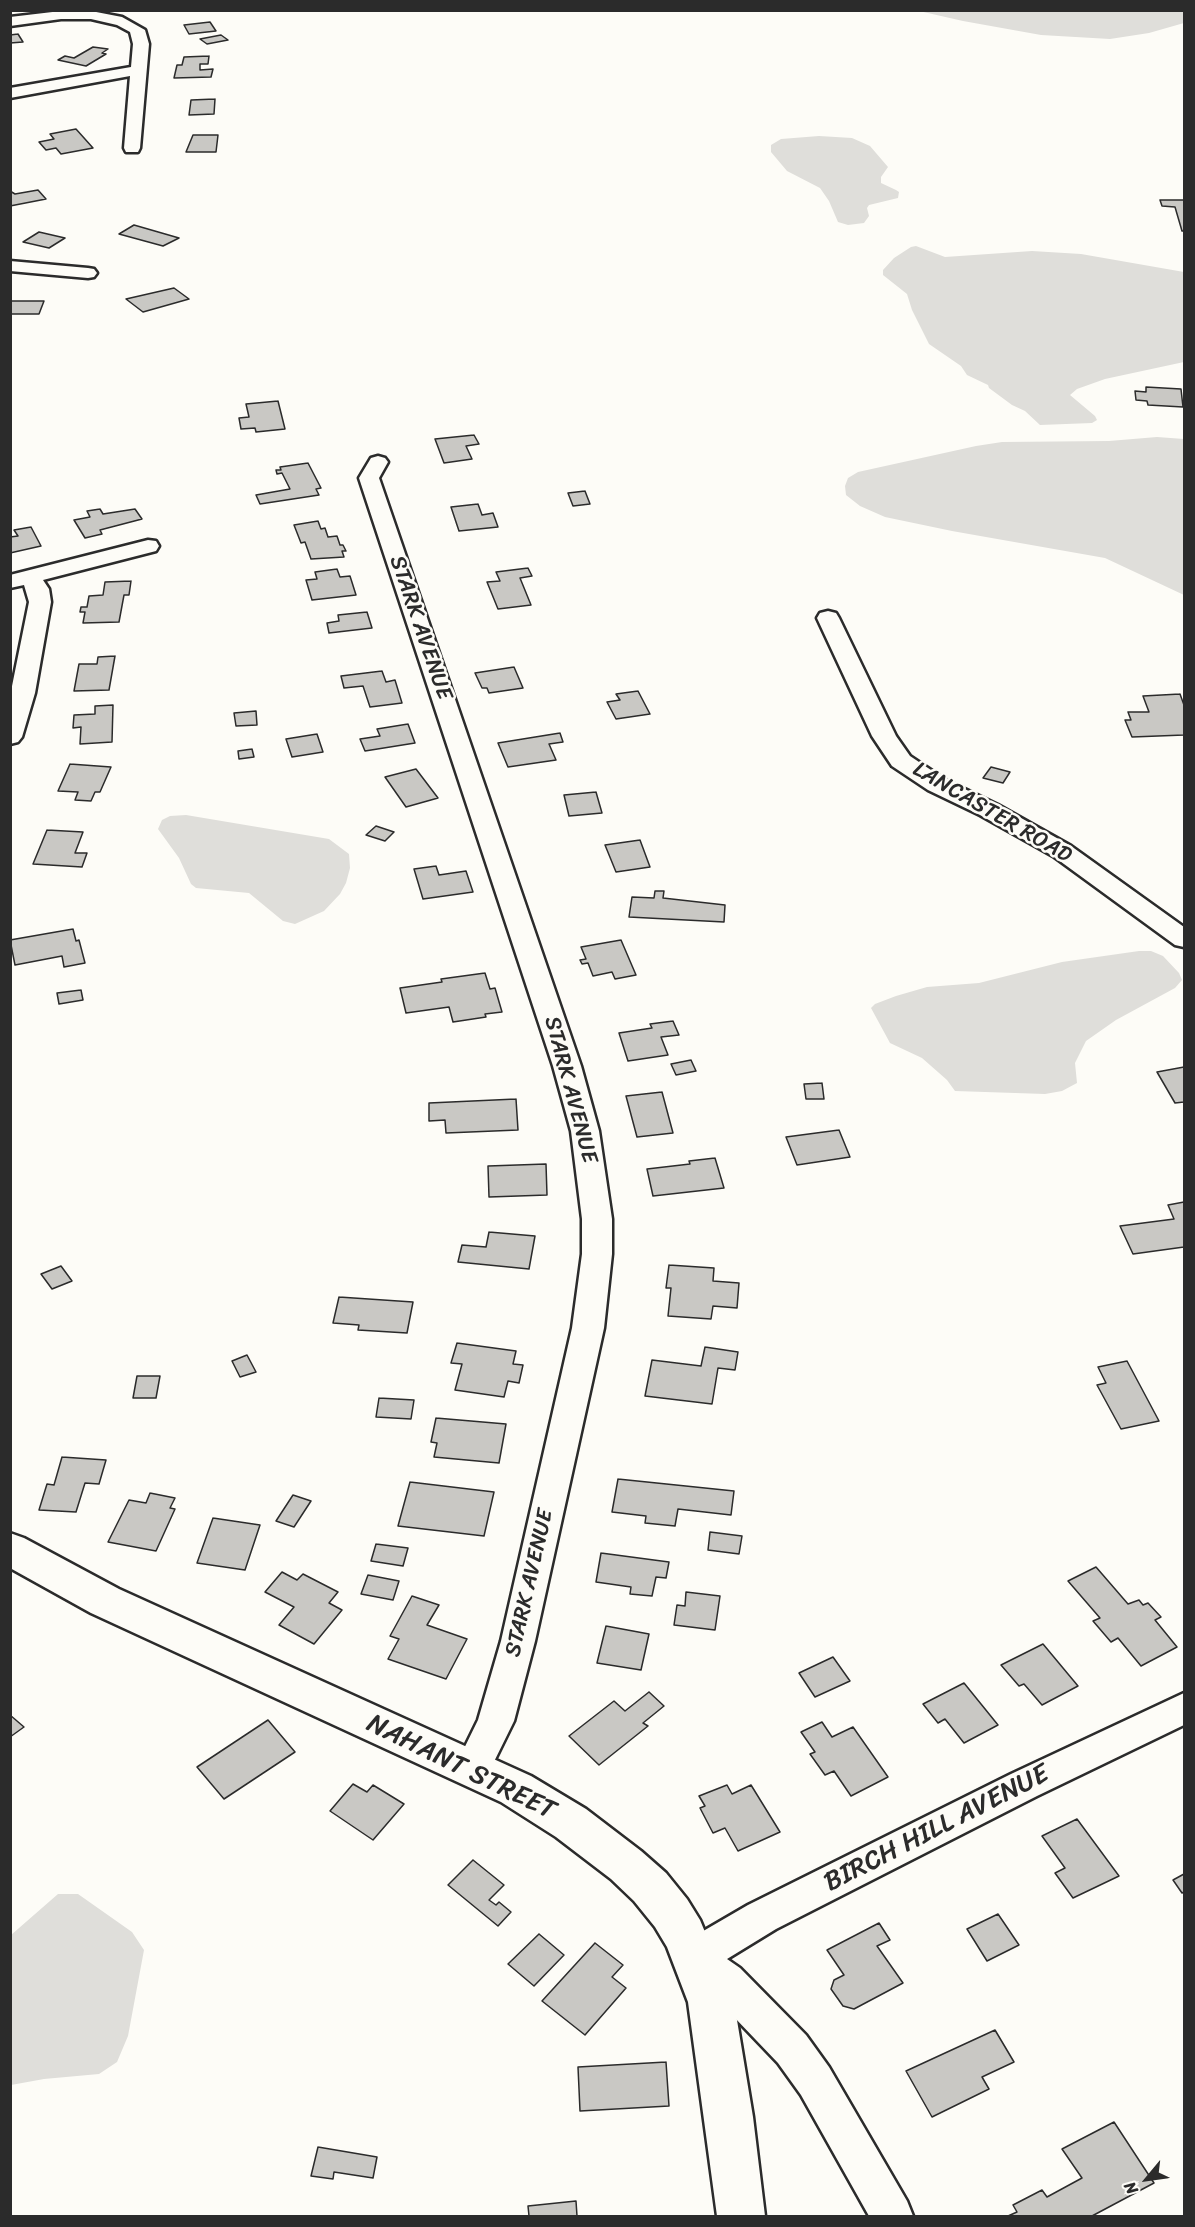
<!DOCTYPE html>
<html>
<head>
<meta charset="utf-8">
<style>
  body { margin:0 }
  #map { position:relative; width:1195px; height:2227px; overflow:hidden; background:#fdfcf7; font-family:Sriracha,sans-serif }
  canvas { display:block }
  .frame { position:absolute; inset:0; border:12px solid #2b2b2b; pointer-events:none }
  .north { position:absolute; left:1117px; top:2149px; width:60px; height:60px; -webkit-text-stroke:4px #fdfcf7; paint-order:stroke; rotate:241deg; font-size:16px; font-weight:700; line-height:24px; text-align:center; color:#2b2b2b }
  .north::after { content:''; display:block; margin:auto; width:21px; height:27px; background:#2b2b2b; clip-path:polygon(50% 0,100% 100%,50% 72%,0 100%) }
</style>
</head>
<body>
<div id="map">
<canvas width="1195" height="2227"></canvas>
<div class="frame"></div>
<div class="north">N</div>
</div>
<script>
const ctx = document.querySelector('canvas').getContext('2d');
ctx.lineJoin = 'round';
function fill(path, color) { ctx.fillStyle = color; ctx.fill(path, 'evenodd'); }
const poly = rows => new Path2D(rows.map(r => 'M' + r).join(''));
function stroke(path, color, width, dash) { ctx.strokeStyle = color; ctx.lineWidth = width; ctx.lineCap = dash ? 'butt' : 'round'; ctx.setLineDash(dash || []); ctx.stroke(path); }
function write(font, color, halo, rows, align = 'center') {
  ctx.font = font + ' Sriracha,sans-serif'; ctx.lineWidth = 5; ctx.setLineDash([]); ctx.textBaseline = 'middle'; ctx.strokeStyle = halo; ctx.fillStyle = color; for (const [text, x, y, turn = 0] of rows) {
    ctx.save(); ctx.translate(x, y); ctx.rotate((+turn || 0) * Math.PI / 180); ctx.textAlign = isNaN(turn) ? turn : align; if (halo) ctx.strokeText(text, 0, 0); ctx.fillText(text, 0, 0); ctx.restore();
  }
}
const green = poly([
  [1184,10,1184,23,1149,33,1110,39,1041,35,963,21,919,11],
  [819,136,852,138,870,146,888,167,881,177,881,183,896,190,899,192,898,198,869,205,867,208,869,216,864,223,848,225,838,222,829,201,820,188,787,171,771,152,771,145,781,139],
  [916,246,945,257,1032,251,1081,254,1184,272,1184,362,1105,379,1077,389,1070,395,1095,416,1097,420,1092,423,1040,425,1025,411,1012,405,989,388,988,385,967,375,961,366,929,344,912,310,907,294,883,275,883,270,894,258,911,247],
  [1157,437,1184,439,1184,595,1105,558,952,531,885,517,860,506,846,495,845,486,848,478,858,472,976,446,1002,442,1109,441],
  [186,815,329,839,349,854,350,868,346,883,340,894,324,911,295,924,283,921,249,893,196,888,191,884,179,858,158,829,162,820,170,816],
  [1139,951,1151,951,1163,956,1179,973,1182,980,1175,988,1116,1020,1086,1041,1075,1063,1077,1083,1062,1091,1045,1094,955,1091,947,1080,922,1058,890,1043,871,1008,875,1004,896,996,927,987,979,983,1062,962],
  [58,1894,78,1894,132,1932,144,1950,128,2036,117,2062,99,2074,44,2079,11,2085,11,1935]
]);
const building = poly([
  [210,22,216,31,189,34,184,25,210,22],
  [18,34,23,42,10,43,10,35,18,34],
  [221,35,228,40,207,44,200,39,221,35],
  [93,47,108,49,102,53,106,54,86,66,58,60,65,56,74,58,93,47],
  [209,56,208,64,200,64,200,70,213,69,211,77,174,78,177,65,182,65,184,57,209,56],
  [215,99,214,114,189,115,191,100,215,99],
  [76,129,93,148,61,154,56,148,46,150,39,142,54,139,50,134,76,129],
  [193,135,218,135,216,152,186,152,193,135],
  [38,190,46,199,10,206,10,191,15,194,38,190],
  [1160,200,1184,200,1184,231,1182,231,1175,207,1162,206,1160,200],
  [134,225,179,238,163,246,119,234,134,225],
  [39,232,65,238,49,248,23,242,39,232],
  [174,288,189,299,143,312,126,299,174,288],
  [10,301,44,301,39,314,10,314,10,301],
  [1146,387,1181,389,1183,407,1148,405,1147,401,1136,400,1135,391,1146,392,1146,387],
  [278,401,285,429,256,432,255,428,241,429,239,418,249,417,246,404,278,401],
  [474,435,479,444,466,446,472,459,444,463,435,439,474,435],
  [308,463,321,488,316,489,319,495,260,504,256,495,290,489,282,473,277,474,276,470,281,470,280,467,308,463],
  [585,491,590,504,573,506,568,493,585,491],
  [478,504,482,515,493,513,498,527,459,531,451,507,478,504],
  [100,509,103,514,135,509,142,519,100,530,102,534,85,538,74,520,90,517,87,511,100,509],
  [318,521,321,529,325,528,328,537,337,536,340,545,343,545,346,551,342,551,344,557,311,559,305,542,301,543,294,525,318,521],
  [31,527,41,546,10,553,10,537,18,536,14,530,31,527],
  [528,568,532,576,520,578,531,605,498,609,487,582,500,581,496,572,528,568],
  [337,569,340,577,350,576,356,595,312,600,306,580,317,579,315,572,337,569],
  [131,581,129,595,124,595,119,622,83,623,85,612,80,612,81,607,87,607,89,596,103,595,105,582,131,581],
  [367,612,372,628,329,633,327,623,339,621,338,615,367,612],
  [115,656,109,690,74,691,79,664,97,664,98,657,115,656],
  [514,667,523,688,489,693,487,688,482,688,475,673,514,667],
  [382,671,386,682,395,680,402,703,370,707,363,686,344,688,341,676,382,671],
  [638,691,650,714,616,719,607,702,620,700,616,694,638,691],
  [1180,694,1184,705,1184,735,1132,737,1125,720,1131,720,1128,712,1149,712,1143,696,1180,694],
  [113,705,112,742,80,744,81,727,73,728,74,715,95,714,95,706,113,705],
  [256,711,257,725,236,726,234,713,256,711],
  [408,724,415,743,365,751,360,739,380,736,377,729,408,724],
  [560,733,563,742,549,744,556,760,508,767,498,743,560,733],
  [317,734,323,752,292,757,286,739,317,734],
  [252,749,254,757,239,759,238,751,252,749],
  [70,764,111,767,100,792,95,792,91,801,75,800,78,792,58,791,70,764],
  [991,767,1010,772,1003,783,983,778,991,767],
  [416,769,438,798,406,807,385,777,416,769],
  [596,792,602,813,569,816,564,795,596,792],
  [376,826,394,832,385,841,366,835,376,826],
  [47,830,83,832,75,853,87,853,82,867,33,864,47,830],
  [640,840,650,867,616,872,605,845,640,840],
  [436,866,439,875,466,871,473,892,423,899,414,869,436,866],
  [655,891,664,891,663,898,725,905,724,922,629,917,632,897,654,898,655,891],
  [73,929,76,941,79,940,85,963,64,967,62,956,15,965,10,940,73,929],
  [621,940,636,975,615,979,612,972,593,976,588,963,582,964,580,960,586,959,581,947,621,940],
  [485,973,490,989,495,988,502,1012,485,1014,486,1017,453,1022,449,1007,406,1013,400,988,442,982,441,979,485,973],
  [81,990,83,1000,59,1004,57,993,81,990],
  [673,1021,679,1035,661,1037,668,1055,628,1061,619,1033,652,1028,650,1024,673,1021],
  [691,1060,696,1071,676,1075,671,1064,691,1060],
  [1184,1067,1184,1102,1175,1103,1157,1072,1184,1067],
  [822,1083,824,1099,806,1099,804,1084,822,1083],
  [662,1092,673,1133,637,1137,626,1096,662,1092],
  [516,1099,518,1130,446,1133,445,1120,429,1121,429,1103,516,1099],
  [839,1130,850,1157,797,1165,786,1137,839,1130],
  [715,1158,724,1188,653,1196,647,1169,690,1164,689,1161,715,1158],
  [546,1164,547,1195,489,1197,488,1166,546,1164],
  [1184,1202,1184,1247,1133,1254,1120,1226,1174,1219,1168,1205,1184,1202],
  [489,1232,535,1236,529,1269,458,1262,462,1245,486,1247,489,1232],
  [669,1265,714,1268,713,1281,739,1283,737,1308,713,1306,711,1319,668,1316,671,1288,666,1288,669,1265],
  [61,1266,72,1281,52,1289,41,1274,61,1266],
  [339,1297,413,1302,407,1333,358,1330,359,1325,333,1323,339,1297],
  [457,1343,516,1351,513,1364,523,1365,519,1383,508,1381,504,1397,455,1390,462,1364,451,1363,457,1343],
  [705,1347,738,1352,735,1370,718,1368,712,1404,645,1396,652,1360,701,1366,705,1347],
  [247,1355,256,1372,240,1377,232,1361,247,1355],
  [1127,1361,1159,1421,1121,1429,1097,1385,1106,1383,1098,1367,1127,1361],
  [137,1376,160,1376,156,1398,133,1398,137,1376],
  [379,1398,414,1400,411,1419,376,1417,379,1398],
  [436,1418,506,1424,499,1463,434,1457,437,1443,431,1442,436,1418],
  [62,1457,106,1460,99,1484,85,1483,76,1512,39,1510,47,1484,54,1485,62,1457],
  [618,1479,734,1491,731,1515,678,1509,675,1526,645,1523,646,1516,612,1512,618,1479],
  [410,1482,494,1492,484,1536,398,1526,410,1482],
  [150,1493,175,1498,170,1508,175,1509,156,1551,108,1542,129,1500,146,1503,150,1493],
  [293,1495,311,1501,294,1527,276,1521,293,1495],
  [213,1518,260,1525,245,1570,197,1563,213,1518],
  [710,1532,742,1536,739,1554,708,1550,710,1532],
  [376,1544,408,1548,403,1566,371,1561,376,1544],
  [601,1553,669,1562,666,1578,656,1577,652,1596,630,1594,631,1587,596,1582,601,1553],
  [1096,1567,1128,1604,1139,1600,1143,1605,1148,1603,1161,1617,1155,1620,1177,1647,1141,1666,1118,1638,1111,1642,1093,1621,1100,1618,1068,1581,1096,1567],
  [282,1572,297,1580,303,1574,338,1592,329,1603,342,1610,314,1644,279,1625,294,1607,265,1592,282,1572],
  [368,1575,399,1581,393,1600,361,1594,368,1575],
  [686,1592,720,1596,715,1630,674,1625,677,1605,685,1606,686,1592],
  [412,1596,439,1605,427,1625,467,1639,446,1679,388,1659,399,1639,390,1636,412,1596],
  [606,1626,649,1634,641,1670,597,1663,606,1626],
  [1043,1644,1078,1686,1042,1705,1024,1684,1019,1686,1001,1665,1043,1644],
  [833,1657,850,1681,815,1697,799,1673,833,1657],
  [964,1683,998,1725,964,1743,945,1719,938,1723,923,1704,964,1683],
  [649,1692,664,1706,643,1723,648,1726,599,1765,569,1736,614,1701,625,1711,649,1692],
  [10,1715,24,1727,10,1737,10,1715],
  [268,1720,295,1752,224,1799,197,1767,268,1720],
  [822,1722,832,1737,853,1727,888,1777,851,1796,834,1771,825,1775,810,1754,815,1752,801,1732,822,1722],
  [353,1784,367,1792,373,1785,404,1804,373,1840,330,1811,353,1784],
  [727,1785,732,1794,751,1785,780,1832,738,1851,725,1828,713,1833,700,1808,705,1806,699,1796,727,1785],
  [1077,1819,1119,1876,1073,1898,1055,1873,1065,1868,1042,1836,1077,1819],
  [473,1860,504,1885,489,1900,496,1905,499,1902,511,1912,498,1926,448,1885,473,1860],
  [1184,1874,1184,1892,1182,1893,1173,1880,1184,1874],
  [998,1914,1019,1945,987,1961,967,1929,998,1914],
  [879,1923,890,1940,877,1946,903,1983,854,2009,843,2006,831,1989,834,1980,844,1975,827,1950,879,1923],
  [539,1934,564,1955,534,1986,508,1964,539,1934],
  [595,1943,623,1965,612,1977,626,1988,585,2035,542,2001,595,1943],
  [995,2030,1014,2062,982,2077,989,2089,932,2117,906,2071,995,2030],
  [666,2062,669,2106,580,2111,578,2067,666,2062],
  [1114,2122,1154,2183,1092,2216,1008,2216,1017,2212,1013,2205,1042,2190,1047,2197,1082,2178,1062,2149,1114,2122],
  [318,2147,377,2157,373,2178,334,2172,333,2179,311,2176,318,2147],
  [576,2201,577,2216,529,2216,528,2206,576,2201]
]);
const street = poly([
  [61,11,91,11,122,17,145,30,149,44,140,148,138,152,126,152,124,148,130,76,10,98,10,88,131,67,133,44,130,32,117,25,91,19,61,19,10,26,10,17,61,11],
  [10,261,88,268,94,269,97,273,94,277,88,278,10,271,10,261],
  [378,456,385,458,388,462,379,478,581,1066,599,1131,612,1219,612,1254,604,1328,535,1641,514,1721,485,1780,472,1785,459,1780,454,1769,478,1720,501,1641,572,1328,582,1254,582,1219,571,1131,553,1066,359,478,371,458,378,456],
  [148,540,156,541,159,546,156,551,43,580,49,589,51,602,35,693,22,737,18,742,10,744,10,696,29,602,24,585,10,588,10,575,148,540],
  [828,611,836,613,839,618,896,736,910,756,946,780,998,805,1071,846,1184,927,1184,947,1175,945,1053,856,980,815,928,790,892,766,872,736,817,618,820,613,828,611],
  [1184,1693,1184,1725,1037,1796,776,1929,727,1959,740,1968,806,2035,829,2067,907,2201,913,2216,869,2216,801,2095,778,2063,712,1994,681,1970,676,1957,681,1944,748,1905,1011,1774,1184,1693]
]);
const secondary = poly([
  [10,1533,24,1538,119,1589,531,1776,586,1809,641,1851,666,1873,687,1899,700,1920,734,2002,753,2117,765,2216,717,2216,688,2002,667,1947,655,1927,634,1901,611,1879,556,1837,501,1802,91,1613,10,1568,10,1533]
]);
const streetNames = [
  ["STARK AVENUE",420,628,71],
  ["LANCASTER ROAD",992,813,30],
  ["STARK AVENUE",570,1090,75],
  ["STARK AVENUE",530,1583,-77]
];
const nearStreetnames = [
  ["NAHANT STREET",461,1768,26],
  ["BIRCH HILL AVENUE",937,1829,-27]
];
fill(green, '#dfdeda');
fill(building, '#c9c8c4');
stroke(building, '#2b2b2b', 1.5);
stroke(street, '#2b2b2b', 5);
stroke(secondary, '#2b2b2b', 5);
fill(street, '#fdfcf7');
fill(secondary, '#fdfcf7');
write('22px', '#2b2b2b', '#fdfcf7', streetNames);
write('27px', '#2b2b2b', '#fdfcf7', nearStreetnames);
</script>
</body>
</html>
